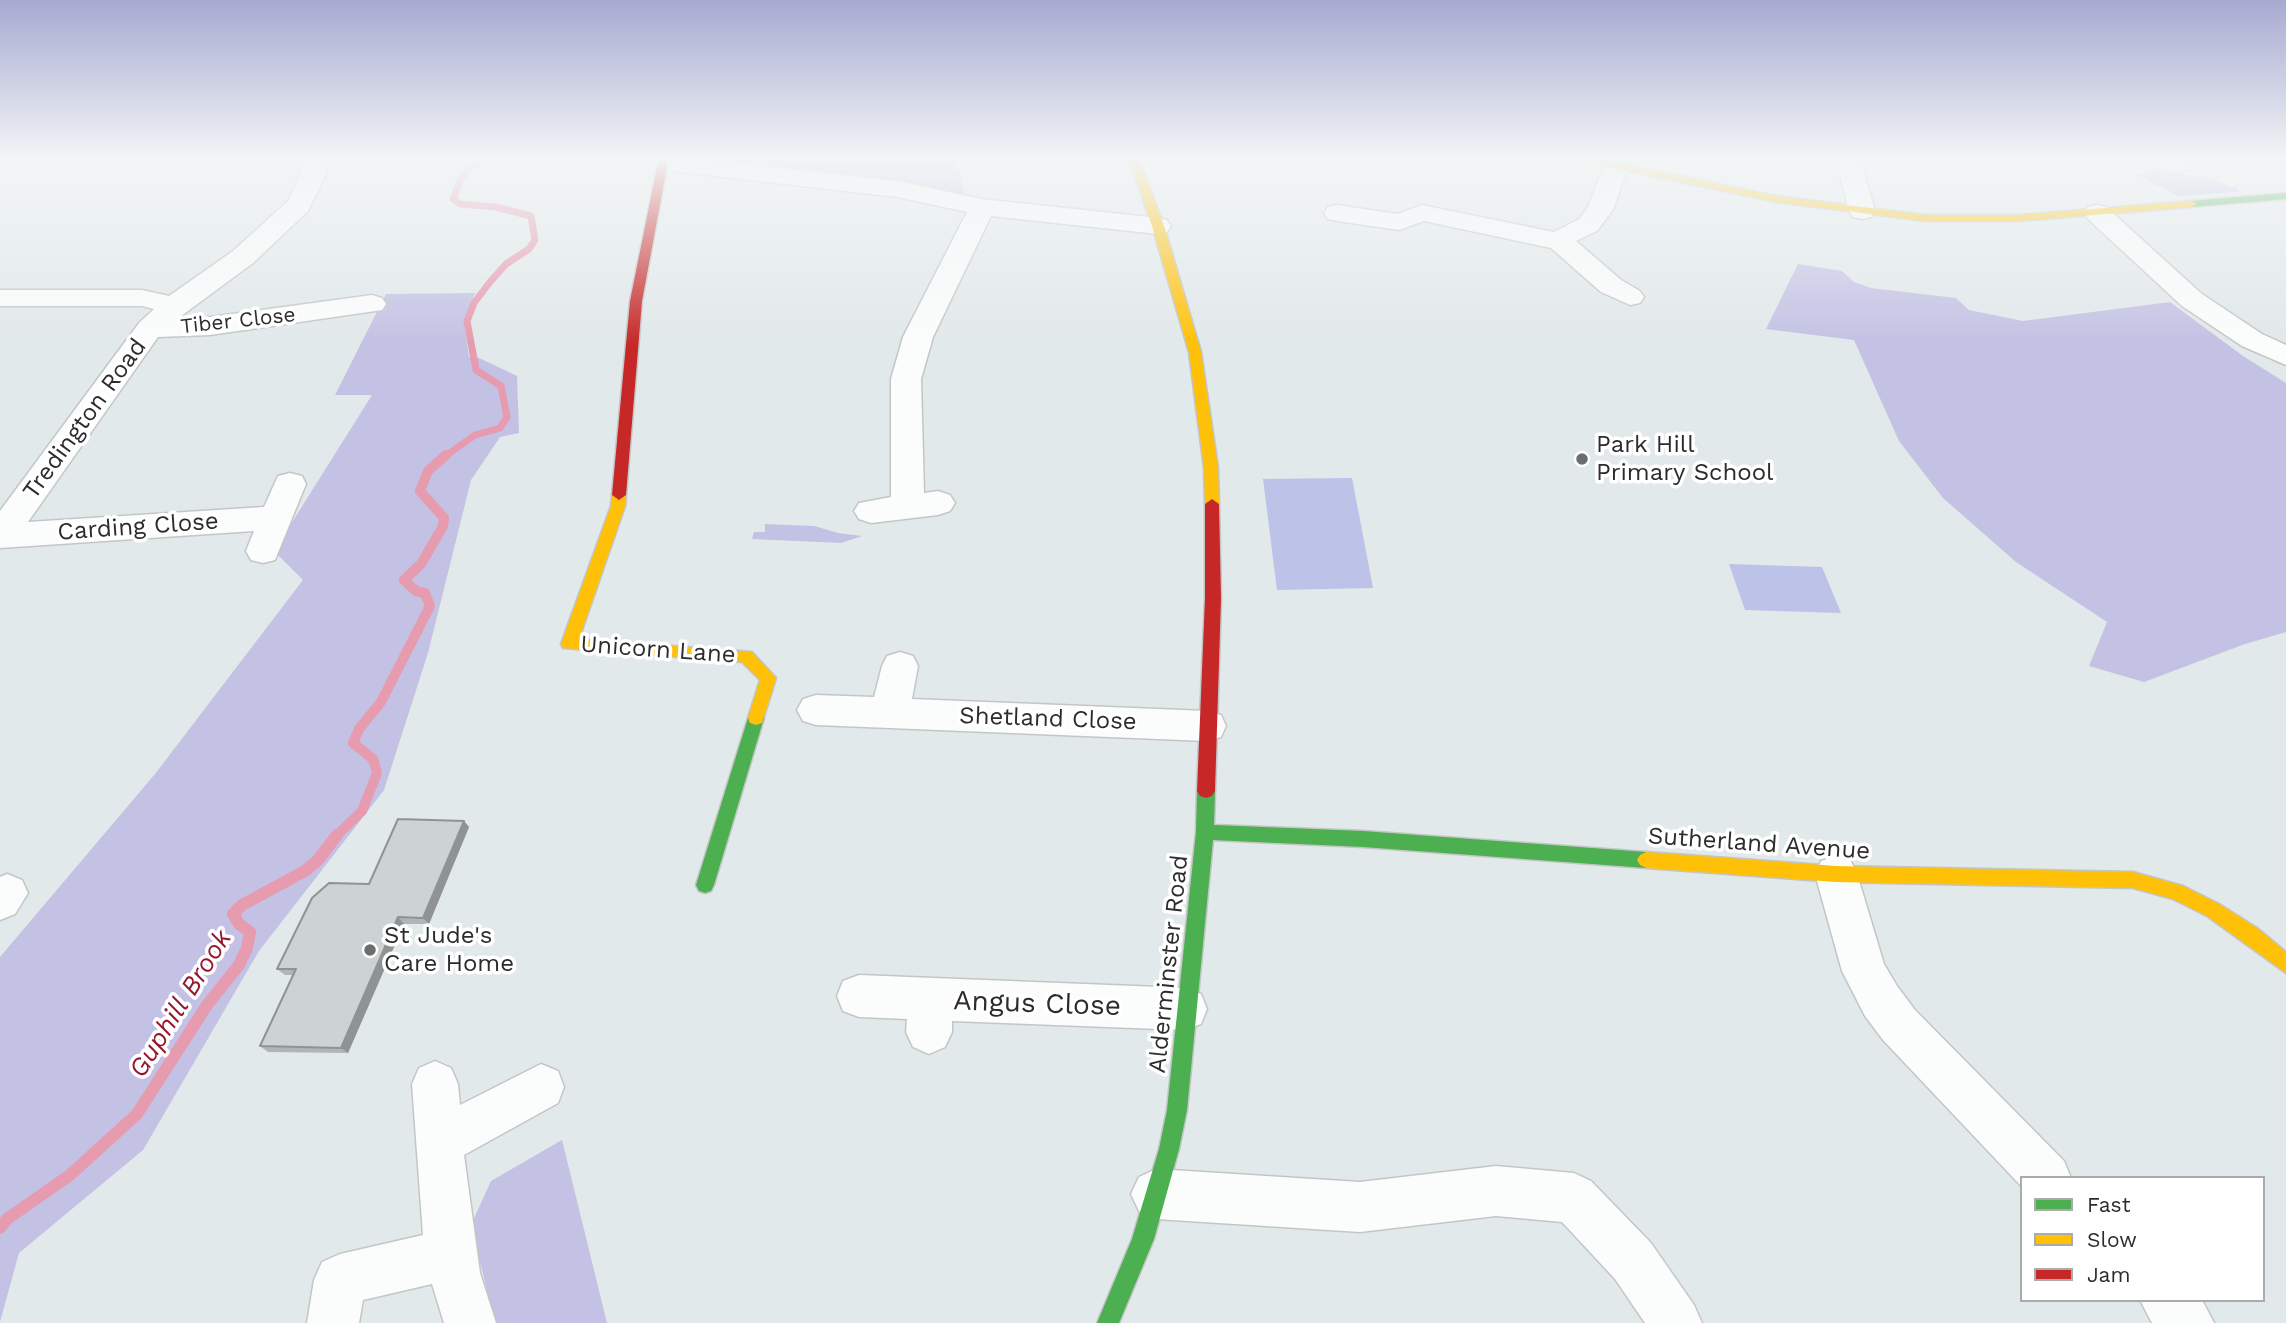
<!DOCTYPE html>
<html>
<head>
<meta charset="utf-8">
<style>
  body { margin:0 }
  #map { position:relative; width:2286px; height:1323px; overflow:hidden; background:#e2e9ea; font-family:"Work Sans",sans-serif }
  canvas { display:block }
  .legend { position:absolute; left:2020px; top:1176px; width:245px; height:126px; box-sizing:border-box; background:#fff; border:2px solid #ababab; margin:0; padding:9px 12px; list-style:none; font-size:21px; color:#2c2c2c }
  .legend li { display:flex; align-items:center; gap:14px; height:35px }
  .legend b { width:35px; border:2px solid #ababab }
</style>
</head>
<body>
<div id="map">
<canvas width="2286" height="1323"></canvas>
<ul class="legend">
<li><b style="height:9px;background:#4caf50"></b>Fast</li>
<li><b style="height:9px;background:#ffc107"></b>Slow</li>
<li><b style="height:9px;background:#c62828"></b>Jam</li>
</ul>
</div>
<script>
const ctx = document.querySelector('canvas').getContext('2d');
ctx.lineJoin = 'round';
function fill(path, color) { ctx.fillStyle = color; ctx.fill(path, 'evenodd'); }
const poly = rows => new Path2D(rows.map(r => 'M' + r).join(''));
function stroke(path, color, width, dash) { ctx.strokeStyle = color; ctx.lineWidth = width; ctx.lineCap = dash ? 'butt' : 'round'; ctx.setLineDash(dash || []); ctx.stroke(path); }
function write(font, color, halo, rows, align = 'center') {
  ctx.font = font + ' "Work Sans",sans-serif'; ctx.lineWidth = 7; ctx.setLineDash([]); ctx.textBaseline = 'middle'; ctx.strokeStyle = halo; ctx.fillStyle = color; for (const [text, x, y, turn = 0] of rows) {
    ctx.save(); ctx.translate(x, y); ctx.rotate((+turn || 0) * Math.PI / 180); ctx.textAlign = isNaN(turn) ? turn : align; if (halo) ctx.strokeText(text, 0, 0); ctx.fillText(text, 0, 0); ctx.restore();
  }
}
const green = poly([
  [683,159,956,159,965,195,689,161],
  [2154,171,2203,177,2237,188,2239,192,2178,196,2138,175],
  [1798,264,1842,271,1854,282,1871,288,1956,298,1969,310,2023,321,2170,302,2243,356,2286,383,2286,632,2245,644,2144,682,2089,666,2107,622,2016,562,1943,498,1899,441,1854,340,1766,329],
  [475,293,464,322,469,357,477,357,517,376,519,433,500,437,471,480,428,653,384,790,259,951,143,1150,19,1253,0,1322,0,957,155,774,303,580,274,551,372,395,335,395,386,294],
  [765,524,814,526,838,533,862,536,841,543,752,539,754,532,765,532],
  [562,1140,607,1323,495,1323,471,1225,491,1181]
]);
const pitch = poly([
  [1352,478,1373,588,1277,590,1263,479],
  [1729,564,1822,567,1841,613,1745,610]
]);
const streamFar2 = poly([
  [444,457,475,435,500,428,507,417,501,386,476,370,467,321,474,303,490,282,506,264,529,249,535,240,531,216,496,207,460,204,453,199,461,178,468,170,487,159]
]);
const streamFar1 = poly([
  [335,837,362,811,377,773,373,759,353,743,359,729,381,702,430,606,425,593,416,591,404,580,421,564,443,526,444,518,420,491,428,471,446,455]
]);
const stream = poly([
  [0,1228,7,1219,70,1175,137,1114,207,1005,239,965,247,948,250,932,239,924,233,914,242,905,305,871,318,860,337,835]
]);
const street = poly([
  [300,159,324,159,328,170,308,211,253,263,177,319,210,317,372,295,382,298,386,304,382,310,210,335,158,337,28,522,264,507,278,476,290,473,302,476,306,484,275,560,263,563,251,560,246,551,254,531,0,548,0,511,139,323,154,309,142,306,0,306,0,290,142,290,169,296,233,251,288,201,302,170,300,159],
  [653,159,700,159,897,181,982,199,1158,218,1167,220,1171,226,1167,232,1158,234,991,216,933,337,921,379,924,493,938,491,950,495,955,503,950,511,938,515,871,523,859,519,854,511,859,503,891,497,891,379,903,337,967,212,897,197,663,170,654,167,650,162,653,159],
  [1836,159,1860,159,1875,211,1871,217,1862,219,1853,217,1849,211,1836,159],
  [2139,159,2182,159,2190,165,2186,170,2177,173,2142,164,2139,159],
  [1606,160,1620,159,1628,165,1614,208,1597,231,1576,241,1621,280,1640,291,1644,297,1640,303,1630,305,1601,292,1551,248,1424,221,1399,230,1337,221,1328,219,1324,213,1328,207,1337,205,1397,214,1422,205,1554,232,1579,219,1588,207,1606,160],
  [2097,205,2106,207,2202,294,2262,334,2286,345,2286,365,2242,346,2182,306,2088,219,2084,213,2088,207,2097,205],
  [900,652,913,656,918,666,912,699,1207,711,1221,715,1226,726,1221,737,1207,741,816,725,803,721,797,710,803,699,816,695,874,697,882,666,887,656,900,652],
  [1836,856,1851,861,1857,874,1884,964,1897,986,1915,1010,2064,1161,2071,1178,2022,1178,2022,1187,1883,1040,1865,1016,1842,971,1815,874,1821,861,1836,856],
  [7,874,22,880,28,893,15,914,0,920,0,877,7,874],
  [859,975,1185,988,1201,994,1207,1009,1201,1024,1185,1030,952,1021,952,1032,945,1047,929,1054,913,1047,906,1032,907,1019,859,1017,843,1011,837,996,843,981,859,975],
  [435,1061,451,1068,458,1084,460,1105,541,1064,558,1071,564,1087,558,1103,464,1155,480,1273,496,1323,444,1323,432,1284,363,1300,359,1323,307,1323,314,1280,322,1262,340,1254,423,1235,412,1084,419,1068,435,1061],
  [1496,1166,1574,1173,1591,1181,1651,1243,1694,1305,1702,1323,1645,1323,1615,1279,1562,1222,1496,1216,1360,1232,1156,1219,1139,1211,1131,1194,1139,1177,1156,1169,1360,1182,1496,1166],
  [2140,1300,2202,1300,2214,1323,2152,1323,2140,1300]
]);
const fast = poly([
  [2286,193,2286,199,2191,207,2185,204,2191,201,2286,193],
  [756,711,762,713,764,718,714,885,711,891,705,893,699,891,696,885,748,718,750,713,756,711],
  [1206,784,1212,786,1215,791,1214,825,1363,831,1646,852,1652,855,1655,860,1652,865,1646,868,1363,847,1213,840,1187,1110,1179,1149,1154,1239,1119,1323,1097,1323,1132,1239,1159,1149,1167,1110,1196,832,1197,791,1200,786,1206,784]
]);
const slow = poly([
  [1129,159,1139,159,1164,226,1201,352,1218,468,1219,504,1212,509,1205,504,1204,468,1189,352,1152,226,1129,159],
  [1580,159,1599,159,1776,196,1925,215,2019,215,2191,201,2197,204,2191,207,2019,221,1925,221,1776,202,1585,162,1580,159],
  [619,490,626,495,625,506,579,639,752,652,776,678,762,723,756,725,750,723,748,718,760,680,742,662,563,648,561,644,611,506,612,495,619,490],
  [1646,852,1836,866,2133,872,2183,886,2219,904,2257,928,2286,952,2286,973,2207,916,2173,899,2133,888,1836,882,1646,868,1640,865,1637,860,1640,855,1646,852]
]);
const jam = poly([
  [656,159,666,159,668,162,642,301,626,495,619,500,612,495,630,301,658,162,656,159],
  [1212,499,1219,504,1221,598,1215,791,1212,796,1206,798,1200,796,1197,791,1205,598,1205,504,1212,499]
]);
const wall = poly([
  [464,821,469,827,429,924,404,924,348,1053,268,1052,260,1046,293,975,285,975,277,969,369,884]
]);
const shadedWall = poly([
  [464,821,469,827,429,924,423,918],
  [398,917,404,924,348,1053,341,1048]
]);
const building = poly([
  [398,819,464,821,423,918,398,917,341,1048,260,1046,296,969,277,969,312,898,329,883,369,884,398,819]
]);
const markers = [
  [1582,459,7,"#6c6e6e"],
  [370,950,7,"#6c6e6e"]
];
const farStreetnames = [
  ["Tiber Close",238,321,-6]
];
const streetNames = [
  ["Tredington Road",85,419,-54],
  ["Carding Close",138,527,-4],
  ["Unicorn Lane",658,650,4],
  ["Shetland Close",1048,719,2],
  ["Sutherland Avenue",1759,844,4],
  ["Alderminster Road",1169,964,-84]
];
const poiNames = [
  ["Park Hill",1596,445],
  ["Primary School",1596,473],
  ["St Jude's",384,936],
  ["Care Home",384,964]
];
const waterNames = [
  ["Guphill Brook",181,1004,-58]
];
const nearStreetnames = [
  ["Angus Close",1037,1004,2]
];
fill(green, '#c3c1e4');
fill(pitch, '#bcc2e8');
stroke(streamFar2, '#e69bae', 7);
stroke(streamFar1, '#e69bae', 10);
stroke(stream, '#e69bae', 12);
stroke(street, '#c4c6c6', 3);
stroke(fast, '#c4c6c6', 3);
stroke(slow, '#c4c6c6', 3);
stroke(jam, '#c4c6c6', 3);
fill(street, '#fbfcfc');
fill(fast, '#4caf50');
fill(slow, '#ffc107');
fill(jam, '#c62828');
fill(wall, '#b0b5b5');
fill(shadedWall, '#909394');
fill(building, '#cdd2d3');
stroke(building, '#909394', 2);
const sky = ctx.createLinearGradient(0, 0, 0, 344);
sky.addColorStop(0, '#a7aad1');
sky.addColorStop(0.46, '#f2f5f6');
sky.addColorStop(1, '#f2f5f600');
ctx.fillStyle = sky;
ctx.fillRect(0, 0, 2286, 344);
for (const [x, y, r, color] of markers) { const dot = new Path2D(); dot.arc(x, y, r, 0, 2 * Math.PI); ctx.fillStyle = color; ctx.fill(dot); stroke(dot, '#fff', 2.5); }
write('21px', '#2c2c2c', '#fff', farStreetnames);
write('24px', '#2c2c2c', '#fff', streetNames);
write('24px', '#2c2c2c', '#fff', poiNames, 'left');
write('italic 26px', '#95172c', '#fff', waterNames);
write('28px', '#2c2c2c', '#fff', nearStreetnames);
</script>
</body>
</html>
